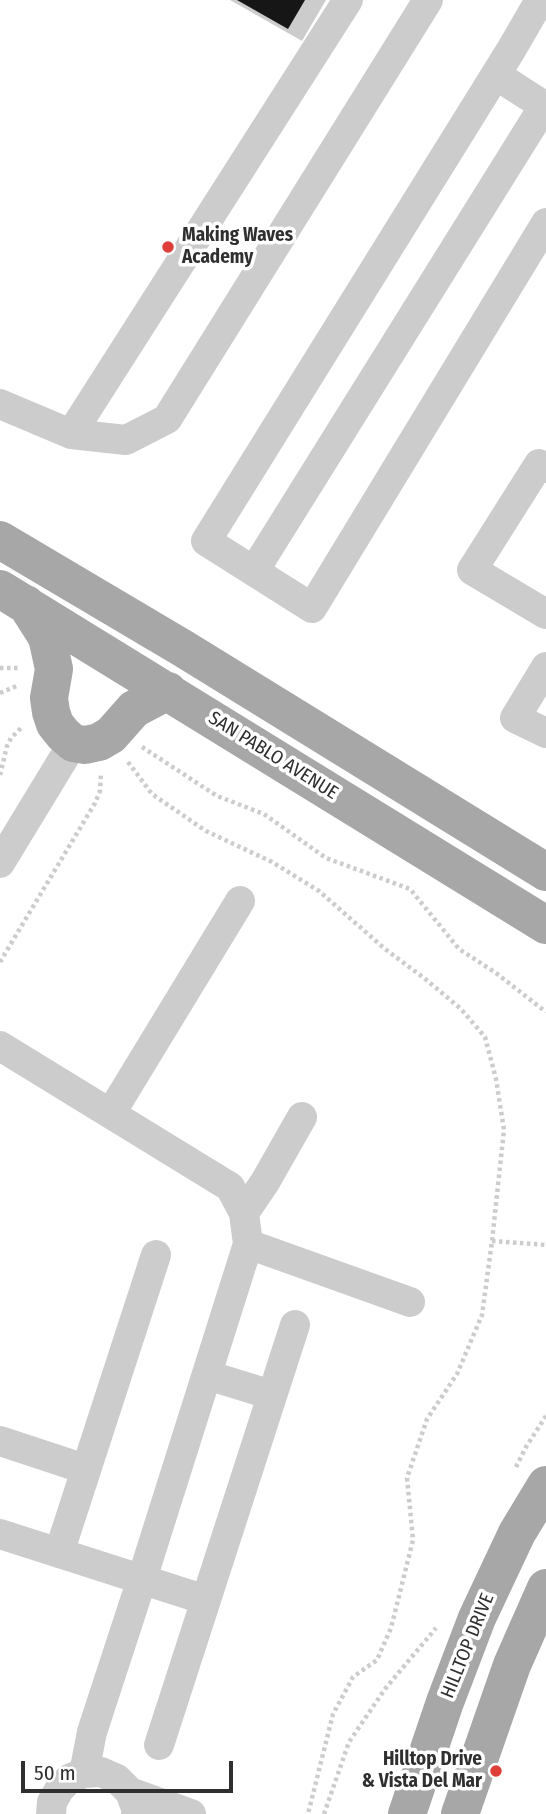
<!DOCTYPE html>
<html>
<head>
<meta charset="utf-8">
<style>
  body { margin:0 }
  #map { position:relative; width:546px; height:1814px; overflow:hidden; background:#fff; font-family:"Fira Sans Condensed",sans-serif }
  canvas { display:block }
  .scale { position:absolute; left:21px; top:1761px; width:212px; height:32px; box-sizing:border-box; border:4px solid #2f2f2f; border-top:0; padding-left:9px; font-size:21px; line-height:24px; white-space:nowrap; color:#2f2f2f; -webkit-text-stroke:5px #fff; paint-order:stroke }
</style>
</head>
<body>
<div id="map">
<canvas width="546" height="1814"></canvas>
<div class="scale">50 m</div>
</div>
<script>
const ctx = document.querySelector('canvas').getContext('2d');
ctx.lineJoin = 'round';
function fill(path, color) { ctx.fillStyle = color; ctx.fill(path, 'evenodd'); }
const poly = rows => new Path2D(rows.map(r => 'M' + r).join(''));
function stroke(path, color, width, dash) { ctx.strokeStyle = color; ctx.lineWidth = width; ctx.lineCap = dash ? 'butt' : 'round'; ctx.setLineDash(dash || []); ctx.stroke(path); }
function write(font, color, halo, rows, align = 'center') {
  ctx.font = font + ' "Fira Sans Condensed",sans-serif'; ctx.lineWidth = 7; ctx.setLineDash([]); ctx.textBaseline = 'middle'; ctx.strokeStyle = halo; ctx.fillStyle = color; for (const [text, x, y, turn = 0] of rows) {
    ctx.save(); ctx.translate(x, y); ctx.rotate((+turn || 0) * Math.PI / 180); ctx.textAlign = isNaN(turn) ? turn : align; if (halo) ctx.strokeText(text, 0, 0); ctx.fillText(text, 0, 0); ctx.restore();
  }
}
const shadow = poly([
  [230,0,326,0,302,41]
]);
const building = poly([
  [237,0,305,0,288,29]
]);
const path = poly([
  [0,668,20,668],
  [0,693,19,685],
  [142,747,217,796,264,814,326,858,410,889,459,949,496,973,546,1012],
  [128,762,152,794,206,831,272,862,319,891,385,949,424,978,461,1009,485,1037,496,1079,504,1130,492,1241,482,1315,457,1374,427,1419,407,1478,413,1540,391,1628,377,1660,353,1677,333,1714,308,1814],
  [0,775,7,746,11,738,23,726],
  [0,962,95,803,100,791,101,773],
  [492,1241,546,1245],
  [516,1467,526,1447,546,1416],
  [324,1814,349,1742,385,1689,436,1628]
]);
const minor = poly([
  [540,0,511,50,206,541,312,608,546,223],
  [496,75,546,107],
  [0,404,71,434,126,440,167,419,428,0],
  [71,434,348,0],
  [546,468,539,464,472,570,546,614],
  [254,571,544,106],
  [546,667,515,718,546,733],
  [0,863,73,743],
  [0,1046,230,1187,244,1213,248,1244,142,1579,92,1732,84,1773],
  [111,1113,240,901],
  [244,1213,265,1182,302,1117],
  [248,1244,410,1302],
  [207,1375,272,1395],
  [0,1441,85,1469],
  [0,1534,206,1600],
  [59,1553,156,1255],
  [159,1745,295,1325],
  [130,1792,191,1814],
  [51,1814,52,1802,59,1790,69,1779,84,1773,101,1772,117,1779,130,1792,136,1808,136,1814]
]);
const major = poly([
  [0,540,184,649,546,872],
  [0,589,546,925],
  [26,604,47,637,54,669,49,698,51,712,55,724,63,734,73,743,85,745,99,742,111,735,134,709,168,691],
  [407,1814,445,1702,477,1618,517,1533,546,1485],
  [460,1814,512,1665,546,1588]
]);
const markers = [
  [168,247,7,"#de4039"],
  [496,1771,7,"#de4039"]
];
const poiNames = [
  ["Making Waves",182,236],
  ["Academy",182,258],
  ["Hilltop Drive",482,1760,"right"],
  ["& Vista Del Mar",482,1782,"right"]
];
const streetNames = [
  ["SAN PABLO AVENUE",273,756,32],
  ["HILLTOP DRIVE",468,1646,-68]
];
fill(shadow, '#0003');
fill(building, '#161616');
stroke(path, '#ccc', 4.5, [3.5, 3.5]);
stroke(minor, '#ccc', 30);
stroke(major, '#a7a7a7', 38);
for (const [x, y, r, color] of markers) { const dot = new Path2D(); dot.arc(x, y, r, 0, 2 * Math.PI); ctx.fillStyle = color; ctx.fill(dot); stroke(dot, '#fff', 2.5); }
write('bold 19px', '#2f2f2f', '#fff', poiNames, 'left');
write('19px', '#2f2f2f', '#fff', streetNames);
</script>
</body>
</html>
